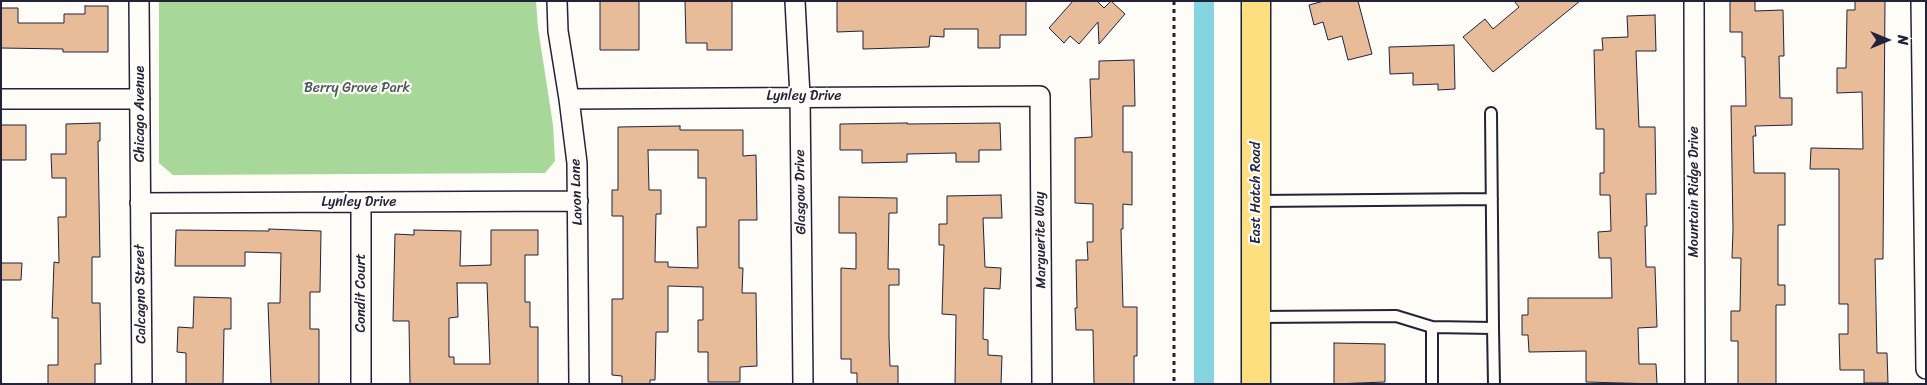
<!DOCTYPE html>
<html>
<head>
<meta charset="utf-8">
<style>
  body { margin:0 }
  #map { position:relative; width:1927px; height:385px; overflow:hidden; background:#fdfcf7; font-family:Sriracha,sans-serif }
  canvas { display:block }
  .frame { position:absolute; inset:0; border:2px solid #22223b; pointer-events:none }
  .north { position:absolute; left:1862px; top:15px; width:50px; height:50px; -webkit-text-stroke:4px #fdfcf7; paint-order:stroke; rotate:90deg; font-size:14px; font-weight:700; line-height:20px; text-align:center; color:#22223b }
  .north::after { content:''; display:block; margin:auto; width:18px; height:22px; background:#22223b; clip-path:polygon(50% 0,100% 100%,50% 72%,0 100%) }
</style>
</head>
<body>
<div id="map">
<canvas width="1927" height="385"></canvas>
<div class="frame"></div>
<div class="north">N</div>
</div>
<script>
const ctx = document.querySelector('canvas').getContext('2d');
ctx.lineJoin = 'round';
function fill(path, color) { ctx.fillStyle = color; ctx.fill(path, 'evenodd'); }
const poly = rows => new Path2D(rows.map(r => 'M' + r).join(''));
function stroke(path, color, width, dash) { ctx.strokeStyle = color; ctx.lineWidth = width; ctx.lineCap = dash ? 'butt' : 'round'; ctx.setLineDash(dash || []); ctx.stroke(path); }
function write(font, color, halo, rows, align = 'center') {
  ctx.font = font + ' Sriracha,sans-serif'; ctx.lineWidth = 4.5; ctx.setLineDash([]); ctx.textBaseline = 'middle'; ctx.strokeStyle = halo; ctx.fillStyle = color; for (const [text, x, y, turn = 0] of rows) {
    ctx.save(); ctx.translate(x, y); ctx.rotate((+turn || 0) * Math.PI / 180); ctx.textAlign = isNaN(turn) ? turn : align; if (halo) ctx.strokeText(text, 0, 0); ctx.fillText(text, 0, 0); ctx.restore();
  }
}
const green = poly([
  [159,1,536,1,538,28,553,125,555,161,545,173,173,175,159,163]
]);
const canal = poly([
  [1204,1,1204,384]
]);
const building = poly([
  [600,1,639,1,639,50,600,50,600,1],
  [685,1,732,1,732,50,707,50,707,43,686,43,685,1],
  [837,1,1026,1,1026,35,1000,35,1000,48,978,48,978,29,944,29,944,37,930,36,929,47,863,49,863,31,837,32,837,1],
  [1073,1,1097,1,1104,8,1111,1,1125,14,1099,44,1098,22,1079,44,1070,36,1064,43,1049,28,1073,1],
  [1324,1,1358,1,1372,54,1348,60,1342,36,1328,40,1323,22,1314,25,1309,5,1324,1],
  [1514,1,1580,1,1493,72,1463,37,1485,19,1493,29,1519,7,1514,1],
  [1730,1,1755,1,1755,11,1783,10,1784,56,1779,56,1780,98,1792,98,1792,125,1755,126,1756,136,1753,136,1754,173,1785,173,1785,225,1778,225,1778,285,1785,285,1785,305,1776,305,1776,384,1738,384,1738,341,1731,341,1731,311,1740,311,1741,258,1732,258,1733,230,1731,106,1746,106,1745,57,1742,57,1742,32,1730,32,1730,1],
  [1855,1,1885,1,1883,259,1875,259,1877,353,1887,353,1888,383,1864,383,1864,370,1840,370,1839,334,1848,334,1848,304,1839,304,1839,169,1810,169,1811,148,1863,149,1862,92,1837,93,1837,68,1846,68,1847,10,1855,10,1855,1],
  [85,6,108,6,108,52,63,52,63,49,1,48,1,8,18,8,18,23,64,23,64,14,85,14,85,6],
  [1655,15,1656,51,1636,51,1639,127,1655,127,1656,194,1646,194,1647,226,1645,226,1646,267,1655,267,1657,327,1638,328,1639,364,1656,364,1657,384,1586,382,1586,351,1529,352,1528,335,1522,335,1522,315,1528,315,1528,298,1612,298,1611,258,1599,258,1598,232,1611,231,1610,195,1600,195,1600,173,1604,173,1604,129,1596,129,1594,50,1603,50,1602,38,1628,37,1627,16,1655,15],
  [1454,45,1455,89,1438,90,1438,84,1413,85,1413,73,1390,74,1389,47,1454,45],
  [1134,60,1135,106,1123,106,1123,152,1132,152,1132,205,1123,204,1123,229,1121,229,1123,307,1137,307,1137,356,1134,356,1134,384,1094,384,1093,330,1076,330,1075,308,1077,308,1076,260,1088,260,1087,242,1093,242,1093,204,1075,203,1075,138,1092,137,1090,79,1099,79,1099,61,1134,60],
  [100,123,100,141,98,141,100,257,92,257,92,303,100,303,101,364,95,364,95,384,48,384,48,365,58,365,58,318,52,318,54,262,59,263,58,217,66,217,66,178,52,178,51,154,66,154,66,124,100,123],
  [907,123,907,124,1000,123,1001,150,979,150,979,162,956,162,956,153,907,154,907,162,862,163,862,150,840,150,840,124,907,123],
  [1,125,26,125,26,160,1,160,1,125],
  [680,126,680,130,743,130,743,156,756,155,757,220,739,220,739,268,743,268,742,293,756,293,757,366,740,367,740,382,708,382,708,352,698,352,698,320,703,320,703,287,668,286,668,332,656,332,655,380,650,380,650,384,622,384,622,376,612,375,612,299,623,299,623,216,612,216,612,190,618,190,618,127,680,126],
  [648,150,698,150,698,178,706,178,706,227,697,227,698,268,668,267,668,262,655,262,656,214,661,214,661,190,649,190,648,150],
  [1001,195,1002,218,983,218,985,267,1001,268,1000,289,984,288,983,339,988,340,988,355,1002,356,1001,384,955,384,956,315,942,314,944,245,939,245,939,224,947,224,947,196,1001,195],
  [839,197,897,198,897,213,889,213,888,269,899,269,899,285,889,285,889,337,890,366,898,366,898,384,857,384,857,373,851,373,851,359,841,359,841,268,856,269,856,233,839,233,839,197],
  [269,229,321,231,320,292,310,292,310,329,319,329,319,384,271,384,268,303,280,303,281,253,245,252,245,266,175,266,176,230,269,231,269,229],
  [414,230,461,231,460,266,491,265,491,230,538,230,538,255,525,255,525,302,530,302,530,327,538,327,538,384,410,384,409,321,393,321,395,234,414,235,414,230],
  [457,283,487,283,490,364,454,364,454,357,449,357,449,318,458,317,457,283],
  [1,263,22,263,21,280,1,280,1,263],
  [194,297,231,298,231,329,224,329,223,384,186,384,186,353,177,352,178,327,193,328,194,297],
  [1334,343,1385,344,1385,382,1334,384,1334,343]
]);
const path = poly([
  [1174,1,1174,384]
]);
const lane = poly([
  [1491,113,1493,328],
  [1258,201,1492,199],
  [1257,317,1396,316,1432,327,1493,328,1494,384],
  [1432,384,1432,327]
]);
const street = poly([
  [139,1,142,384],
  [557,1,558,31,569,99,577,163,579,384],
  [795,1,800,96,803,384],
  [1694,1,1695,384],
  [1921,1,1926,369],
  [1,99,140,99],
  [569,99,1040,96,1042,384],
  [361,202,361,384],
  [140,203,578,201]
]);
const primary = poly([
  [1256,1,1256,384]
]);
const parkNames = [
  ["Berry Grove Park",357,88]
];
const streetNames = [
  ["Lynley Drive",804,96],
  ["Chicago Avenue",140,114,-90],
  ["Lavon Lane",577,192,-92],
  ["Glasgow Drive",801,192,-91],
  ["Mountain Ridge Drive",1694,192,-90],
  ["East Hatch Road",1256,193,-90],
  ["Lynley Drive",359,202],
  ["Marguerite Way",1041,240,-91],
  ["Condit Court",361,293,-90],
  ["Calcagno Street",141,294,-91]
];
fill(green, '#a7d899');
stroke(canal, '#84d5e0', 20);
fill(building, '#e8bc98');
stroke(building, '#22223b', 1);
stroke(lane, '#22223b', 14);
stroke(street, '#22223b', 22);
stroke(primary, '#22223b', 31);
stroke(path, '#22223b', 3, [4, 4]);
stroke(lane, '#fdfcf7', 10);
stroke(street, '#fdfcf7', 19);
stroke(primary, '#fedf80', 28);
write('14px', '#4a5957', '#fdfcf7', parkNames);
write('14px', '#22223b', '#fdfcf7', streetNames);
</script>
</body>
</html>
